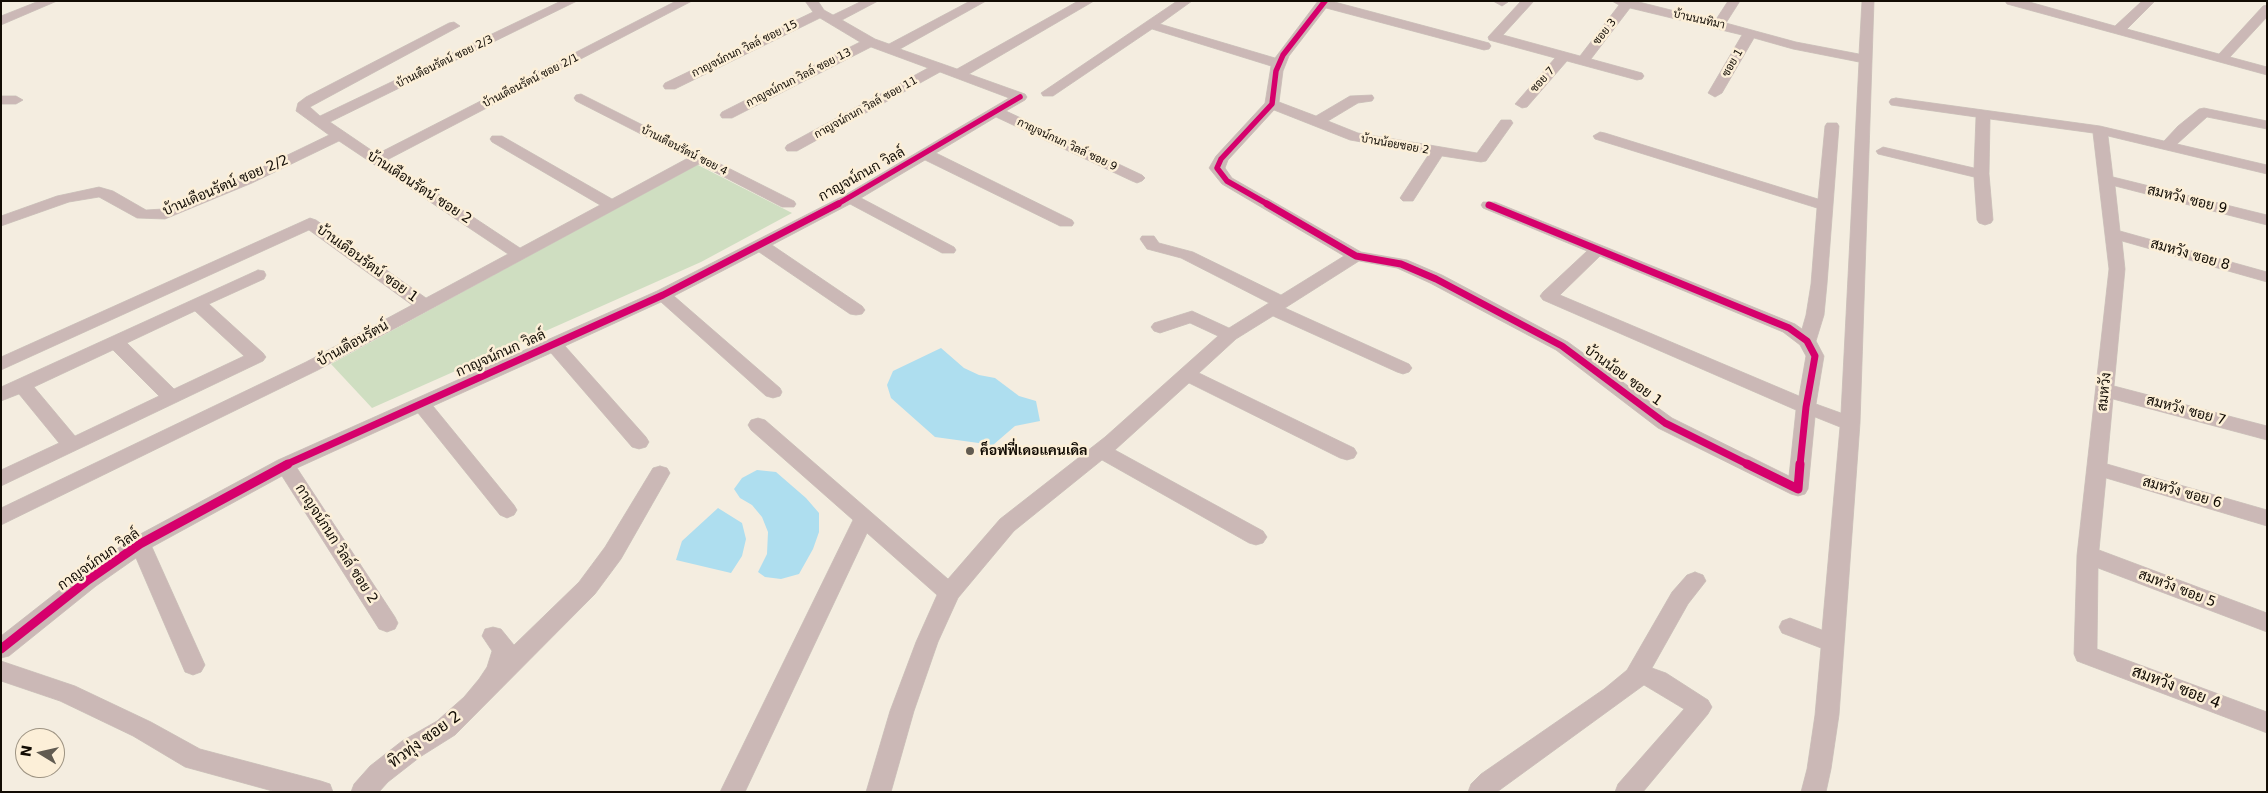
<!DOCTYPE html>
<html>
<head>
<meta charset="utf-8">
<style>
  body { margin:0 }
  #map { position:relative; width:2268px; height:793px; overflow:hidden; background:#f4ede0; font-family:"DejaVu Sans",sans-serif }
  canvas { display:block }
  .frame { position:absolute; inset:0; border:2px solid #120c04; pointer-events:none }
  .north { position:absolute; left:15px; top:728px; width:50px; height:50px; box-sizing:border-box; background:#fcefd8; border:1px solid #9e9483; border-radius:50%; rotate:279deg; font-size:14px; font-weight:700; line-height:20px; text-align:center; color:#120c04 }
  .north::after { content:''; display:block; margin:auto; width:18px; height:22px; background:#615b51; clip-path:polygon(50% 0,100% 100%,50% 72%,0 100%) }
</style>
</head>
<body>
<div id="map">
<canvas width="2268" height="793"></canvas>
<div class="frame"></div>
<div class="north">N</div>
</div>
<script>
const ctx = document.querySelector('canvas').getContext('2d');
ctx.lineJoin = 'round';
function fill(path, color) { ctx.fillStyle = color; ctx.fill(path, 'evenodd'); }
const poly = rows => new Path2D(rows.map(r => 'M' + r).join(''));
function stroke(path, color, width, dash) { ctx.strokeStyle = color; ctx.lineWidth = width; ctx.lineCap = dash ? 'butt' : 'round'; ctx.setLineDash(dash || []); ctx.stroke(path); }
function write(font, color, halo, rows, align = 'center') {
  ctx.font = font + ' "DejaVu Sans",Sarabun,sans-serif'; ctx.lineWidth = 5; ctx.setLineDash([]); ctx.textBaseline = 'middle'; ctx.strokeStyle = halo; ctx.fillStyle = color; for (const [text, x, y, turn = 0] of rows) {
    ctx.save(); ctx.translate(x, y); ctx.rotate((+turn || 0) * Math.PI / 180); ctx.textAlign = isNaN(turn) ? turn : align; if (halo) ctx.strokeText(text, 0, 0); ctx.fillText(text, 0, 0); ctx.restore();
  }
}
const green = poly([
  [696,164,792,213,701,262,372,408,331,364]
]);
const water = poly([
  [941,348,964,368,979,375,995,378,1019,396,1036,401,1040,421,1015,426,993,445,935,437,891,398,887,385,893,371],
  [757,470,776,472,806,498,819,513,819,532,813,549,799,574,781,579,765,577,758,572,767,554,768,532,762,517,752,505,740,498,734,489,742,478],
  [718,508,742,523,746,539,742,556,731,573,676,560,682,541]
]);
const minor = poly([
  [39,1,57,1,1,25,1,16,39,1],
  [561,1,577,1,330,122,377,154,676,1,692,1,387,160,520,248,600,205,492,142,490,139,492,136,502,136,612,199,688,158,576,101,574,98,576,95,581,94,794,201,796,204,794,207,782,207,699,164,318,370,1,525,1,508,306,362,412,305,309,230,1,370,1,357,310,218,316,220,426,298,508,254,339,141,252,183,165,219,137,218,99,197,69,202,1,226,1,216,57,196,99,187,113,191,146,210,163,209,242,177,329,135,296,111,298,103,306,97,449,23,454,22,460,26,310,107,320,116,561,1],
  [805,1,818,1,824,10,833,15,862,1,878,1,842,20,875,39,889,44,970,1,986,1,900,49,957,69,1078,1,1094,1,969,74,1025,94,1027,97,1025,100,1006,111,1142,175,1145,178,1142,181,1137,183,1132,181,996,117,936,153,1072,220,1074,223,1072,226,1060,226,925,160,861,198,954,247,956,250,954,253,942,253,850,204,772,245,862,306,865,310,862,314,856,315,850,314,759,252,674,296,780,388,782,392,780,396,773,398,766,396,661,302,565,346,646,437,649,442,646,447,639,449,632,447,551,353,433,406,514,505,517,510,514,515,507,518,500,515,418,413,297,468,395,617,398,623,395,629,387,632,379,629,282,476,152,547,205,665,201,672,193,675,185,672,136,558,96,586,9,656,1,658,1,636,80,574,133,538,278,460,657,291,845,195,1009,98,940,72,797,151,787,151,785,148,787,145,928,68,871,47,732,118,722,118,720,115,722,112,860,42,820,18,675,89,665,89,663,86,665,83,813,12,805,1],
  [1177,1,1192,1,1160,24,1275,58,1318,1,1331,1,1489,43,1491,46,1489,49,1484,50,1326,8,1289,56,1283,71,1279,102,1316,116,1350,96,1372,95,1374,98,1372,101,1358,103,1328,121,1358,133,1477,153,1501,120,1511,120,1513,123,1486,161,1481,162,1442,156,1413,201,1403,201,1400,198,1429,154,1350,140,1274,110,1228,160,1225,168,1232,178,1361,252,1407,260,1442,275,1568,342,1672,418,1789,476,1796,410,1543,300,1540,296,1543,292,1587,251,1483,208,1481,205,1483,202,1495,202,1795,324,1802,329,1806,315,1811,284,1817,208,1595,139,1593,136,1600,132,1605,133,1818,199,1825,126,1827,123,1837,123,1839,126,1827,284,1824,315,1816,341,1824,356,1816,404,1841,413,1859,62,1793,49,1754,38,1722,93,1715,97,1708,93,1742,35,1630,8,1591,59,1642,73,1644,76,1642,79,1637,80,1567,61,1527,107,1522,108,1515,104,1555,58,1489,40,1488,37,1521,1,1534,1,1503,35,1580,56,1619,5,1612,1,1635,1,1715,21,1728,1,1740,1,1726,23,1796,42,1859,54,1862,1,1874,1,1860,423,1839,715,1831,769,1826,792,1801,792,1807,769,1815,715,1821,648,1782,633,1779,627,1782,621,1790,618,1822,630,1840,427,1815,417,1808,489,1805,494,1798,496,1791,494,1658,428,1556,350,1430,283,1397,268,1359,261,1285,308,1409,364,1412,368,1409,372,1403,374,1397,372,1273,316,1236,339,1199,373,1354,448,1357,453,1354,458,1347,460,1340,458,1189,383,1115,450,1263,531,1267,537,1263,543,1256,545,1249,543,1102,460,1014,531,958,598,938,642,914,711,891,792,866,792,890,711,916,642,937,595,867,533,745,792,720,792,853,520,751,430,748,425,751,420,758,418,765,420,948,579,1000,519,1105,437,1218,336,1190,323,1160,333,1154,331,1151,327,1154,323,1192,311,1229,328,1269,303,1181,258,1147,249,1140,239,1142,236,1154,236,1159,243,1193,252,1281,295,1344,256,1222,184,1209,168,1216,156,1265,103,1271,66,1152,29,1053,96,1043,96,1041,93,1177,1],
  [1600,256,1783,332,1800,345,1806,356,1799,396,1560,295,1600,256],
  [1493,1,1508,1,1508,2,1502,6,1493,1],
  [2005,1,2026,1,2115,26,2142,1,2155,1,2127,29,2219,54,2263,6,2267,5,2267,17,2230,57,2267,67,2267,75,2007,4,2005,1],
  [1,96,16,96,23,100,16,104,1,104,1,96],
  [1896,98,2100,126,2164,141,2178,126,2199,109,2204,108,2267,121,2267,129,2207,117,2177,144,2267,165,2267,174,2108,136,2113,177,2267,215,2267,225,2115,186,2120,231,2267,272,2267,282,2122,241,2125,269,2114,386,2267,426,2267,440,2113,399,2107,464,2267,510,2267,526,2106,478,2099,550,2267,613,2267,632,2098,568,2097,649,2267,712,2267,733,2077,661,2074,654,2077,555,2109,269,2093,133,1990,119,1989,174,1993,220,1991,223,1985,225,1979,223,1977,220,1974,177,1878,154,1876,151,1883,147,1974,168,1976,117,1891,105,1889,102,1891,99,1896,98],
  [258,270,264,271,266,275,264,279,209,304,263,353,266,357,263,361,1,486,1,470,59,443,19,394,1,401,1,387,258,270],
  [195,311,244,356,174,389,127,343,195,311],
  [113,350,159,396,75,436,34,387,113,350],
  [660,466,667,468,670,473,621,559,595,594,455,735,420,757,388,782,379,792,351,792,354,784,370,766,402,741,437,721,464,697,479,679,487,667,492,651,482,636,485,629,493,627,501,629,514,645,579,582,605,547,653,468,660,466],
  [1695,572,1703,575,1706,581,1688,604,1652,668,1666,673,1708,700,1712,707,1708,714,1643,792,1615,792,1618,784,1684,709,1644,685,1497,792,1468,792,1471,784,1481,774,1604,689,1627,670,1672,592,1687,575,1695,572],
  [1,661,75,686,151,722,200,749,321,781,330,784,333,792,276,792,185,767,133,736,60,701,1,681,1,661]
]);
const cyclewayFar2 = poly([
  [836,205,1020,97],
  [1269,205,1227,181,1217,168,1221,159,1272,104,1276,71,1283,55,1325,1]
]);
const cyclewayFar1 = poly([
  [1267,204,1356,256,1401,264,1436,279,1562,346,1665,423,1749,465],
  [1489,205,1789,328,1807,341,1815,356,1806,407,1800,465],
  [285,465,663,295,838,204]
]);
const cycleway = poly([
  [1747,464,1798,489,1800,464],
  [1,649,88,580,140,544,288,464]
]);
const markers = [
  [970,451,5,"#615b51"]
];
const farStreetnames = [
  ["บ้านนนทิมา",1699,20,13],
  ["ซอย 3",1605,32,-52],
  ["กาญจน์กนก วิลล์ ซอย 15",745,49,-26],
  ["บ้านเดือนรัตน์ ซอย 2/3",445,62,-26],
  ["ซอย 1",1733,63,-60],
  ["กาญจน์กนก วิลล์ ซอย 13",799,78,-27],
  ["ซอย 7",1543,80,-48],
  ["บ้านเดือนรัตน์ ซอย 2/1",531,81,-27],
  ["กาญจน์กนก วิลล์ ซอย 11",866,108,-29],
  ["กาญจน์กนก วิลล์ ซอย 9",1067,145,25],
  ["บ้านน้อยซอย 2",1395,145,10],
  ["บ้านเดือนรัตน์ ซอย 4",684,151,27]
];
const streetNames = [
  ["กาญจน์กนก วิลล์",862,175,-29],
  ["บ้านเดือนรัตน์ ซอย 2/2",226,186,-23],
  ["บ้านเดือนรัตน์ ซอย 2",419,188,33],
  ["สมหวัง ซอย 9",2187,200,14],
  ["สมหวัง ซอย 8",2190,255,16],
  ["บ้านเดือนรัตน์ ซอย 1",367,264,36],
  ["บ้านเดือนรัตน์",353,344,-29],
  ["กาญจน์กนก วิลล์",501,354,-24],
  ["บ้านน้อย ซอย 1",1623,376,36],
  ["สมหวัง",2105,392,-84],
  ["สมหวัง ซอย 7",2186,411,15],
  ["สมหวัง ซอย 6",2182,493,16],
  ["กาญจน์กนก วิลล์ ซอย 2",336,544,57],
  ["กาญจน์กนก วิลล์",99,560,-35],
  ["สมหวัง ซอย 5",2177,589,21]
];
const poiNames = [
  ["ค็อฟฟี่เดอแคนเดิล",980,451]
];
const nearStreetnames = [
  ["สมหวัง ซอย 4",2176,688,21],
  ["ทิวทุ่ง ซอย 2",425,740,-36]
];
fill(green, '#cfdec1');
fill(water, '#aedeef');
stroke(minor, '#cec8be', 1);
fill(minor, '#cbb8b6');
stroke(cyclewayFar2, '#d6006c', 5.5);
stroke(cyclewayFar1, '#d6006c', 7);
stroke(cycleway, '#d6006c', 9);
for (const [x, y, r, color] of markers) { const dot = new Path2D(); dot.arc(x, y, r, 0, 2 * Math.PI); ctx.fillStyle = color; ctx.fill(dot); stroke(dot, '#fcefd8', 2); }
write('11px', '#120c04', '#fcefd8', farStreetnames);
write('14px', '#120c04', '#fcefd8', streetNames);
write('bold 14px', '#120c04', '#fcefd8', poiNames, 'left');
write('16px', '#120c04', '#fcefd8', nearStreetnames);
</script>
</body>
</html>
